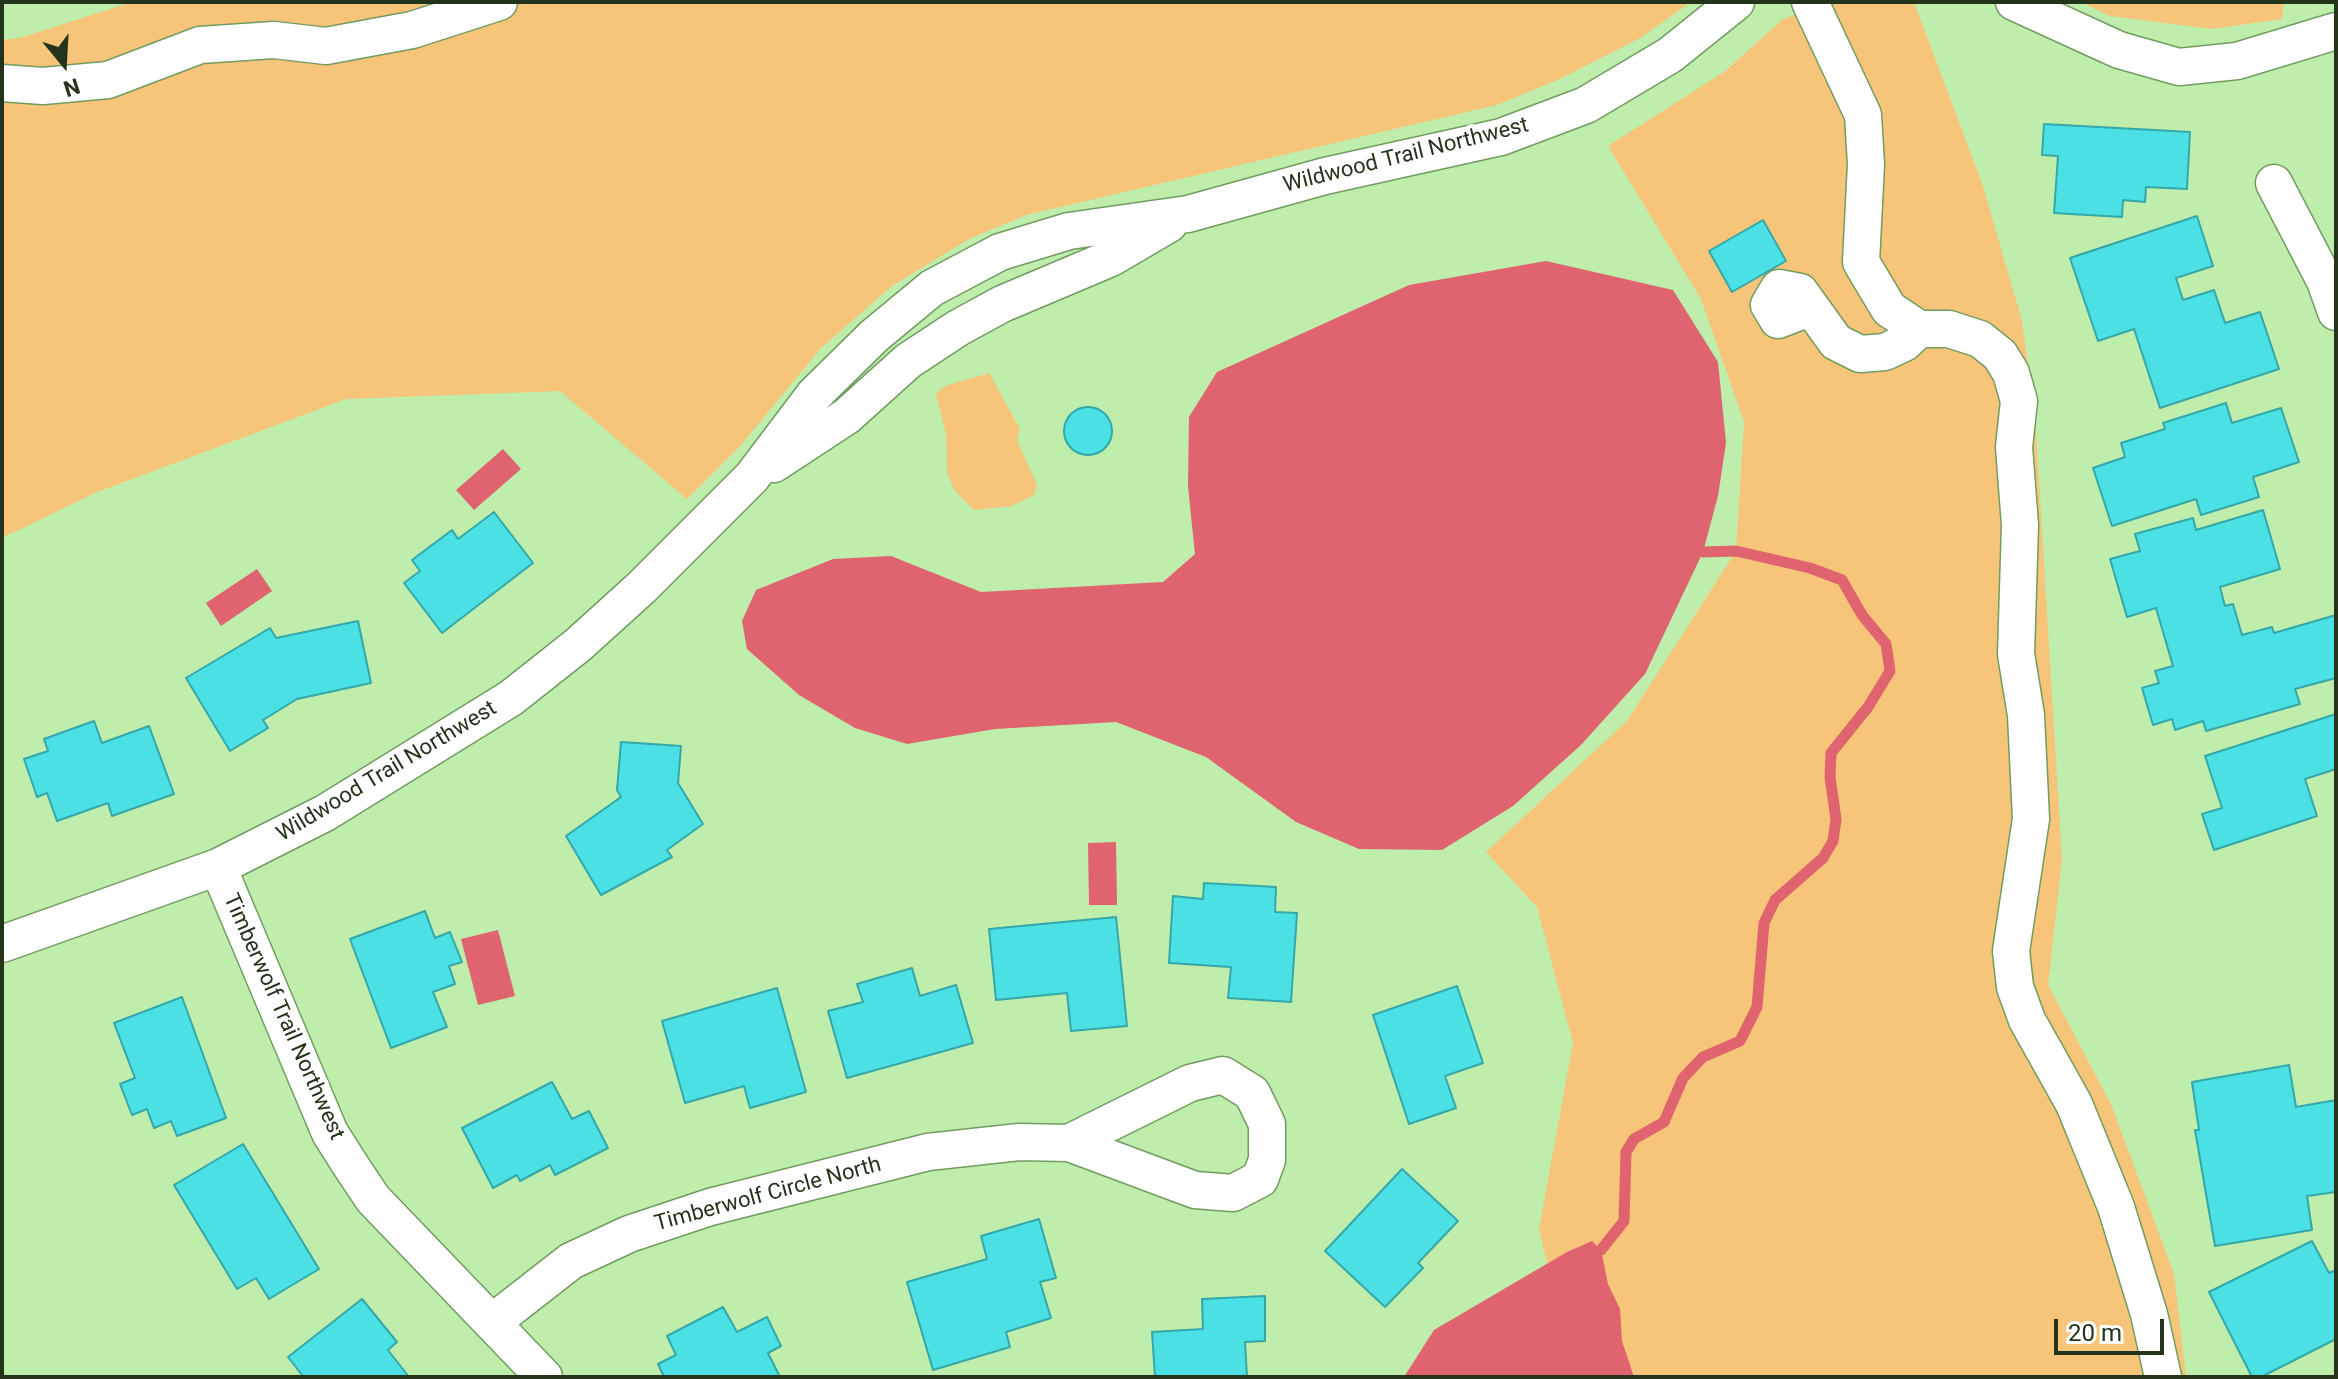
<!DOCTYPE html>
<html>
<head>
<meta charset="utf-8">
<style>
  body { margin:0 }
  #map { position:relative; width:2338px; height:1379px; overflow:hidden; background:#bfedac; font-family:Roboto,sans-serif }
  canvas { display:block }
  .frame { position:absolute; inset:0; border:4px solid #23341b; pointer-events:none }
  .north { position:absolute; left:24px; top:24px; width:80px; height:80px; -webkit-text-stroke:6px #fefefe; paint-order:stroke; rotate:162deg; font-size:22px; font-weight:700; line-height:32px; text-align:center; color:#23341b }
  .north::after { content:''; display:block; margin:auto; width:28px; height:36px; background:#23341b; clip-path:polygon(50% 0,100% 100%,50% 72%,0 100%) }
  .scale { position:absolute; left:2054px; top:1319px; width:110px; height:36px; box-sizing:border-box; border:4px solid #23341b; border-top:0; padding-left:10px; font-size:24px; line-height:28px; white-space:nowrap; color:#23341b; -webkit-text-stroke:6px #fefefe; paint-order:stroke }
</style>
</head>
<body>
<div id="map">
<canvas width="2338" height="1379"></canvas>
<div class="frame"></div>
<div class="north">N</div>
<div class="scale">20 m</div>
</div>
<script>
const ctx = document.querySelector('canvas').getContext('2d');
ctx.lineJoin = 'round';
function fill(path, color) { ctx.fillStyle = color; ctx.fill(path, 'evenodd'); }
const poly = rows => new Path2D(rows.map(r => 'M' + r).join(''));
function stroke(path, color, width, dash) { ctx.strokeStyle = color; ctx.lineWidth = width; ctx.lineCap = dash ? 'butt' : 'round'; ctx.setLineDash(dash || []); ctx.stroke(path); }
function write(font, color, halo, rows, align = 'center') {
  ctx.font = font + ' Roboto,sans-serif'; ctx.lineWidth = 8; ctx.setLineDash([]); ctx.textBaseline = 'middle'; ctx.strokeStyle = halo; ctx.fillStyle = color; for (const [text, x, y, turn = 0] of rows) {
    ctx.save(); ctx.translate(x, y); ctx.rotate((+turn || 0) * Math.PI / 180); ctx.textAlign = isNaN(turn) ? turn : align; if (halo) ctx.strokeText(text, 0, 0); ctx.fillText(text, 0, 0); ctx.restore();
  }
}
const green = poly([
  [132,2,1691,2,1640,38,1560,79,1497,105,1026,215,969,239,892,286,821,348,742,444,687,499,560,391,346,399,95,493,2,538,2,40,20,38],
  [1823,2,1914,2,1983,186,2022,321,2035,415,2062,860,2048,985,2111,1104,2174,1274,2186,1377,1574,1377,1539,1229,1573,1043,1537,907,1486,852,1627,721,1736,551,1744,422,1701,299,1608,146,1724,72,1782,20],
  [2081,2,2284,2,2282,19,2212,29,2110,16],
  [989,373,1020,429,1017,440,1037,485,1034,495,1012,506,974,510,955,491,947,473,946,434,936,394,945,386]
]);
const water = poly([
  [1546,261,1673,290,1718,362,1726,443,1718,496,1703,552,1645,674,1581,745,1513,806,1442,850,1359,849,1296,822,1206,757,1116,722,995,729,907,744,855,728,799,695,747,649,742,621,756,590,833,559,891,556,981,592,1163,582,1195,554,1188,487,1189,417,1217,372,1409,285],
  [503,449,521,469,474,510,456,490],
  [257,569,272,591,221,626,206,603],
  [1116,842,1117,905,1089,905,1088,843],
  [498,930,515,996,478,1005,461,939],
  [1592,1241,1601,1250,1608,1284,1620,1309,1622,1341,1634,1377,1404,1377,1434,1330,1567,1252]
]);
const stream = poly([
  [1601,1250,1624,1221,1626,1152,1634,1139,1664,1122,1683,1078,1703,1057,1740,1041,1757,1007,1764,923,1775,900,1823,858,1833,841,1836,819,1830,777,1831,753,1868,707,1890,671,1886,644,1862,615,1842,580,1810,568,1736,551,1703,552]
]);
const building = poly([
  [2044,124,2190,132,2187,189,2146,187,2145,202,2123,200,2122,217,2054,213,2058,156,2042,155,2044,124],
  [2197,216,2213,266,2176,278,2183,300,2214,290,2225,323,2260,312,2279,369,2160,408,2134,329,2098,341,2070,258,2197,216],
  [1763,220,1786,261,1732,292,1709,251,1763,220],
  [2226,403,2232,423,2281,408,2299,462,2253,477,2259,497,2201,515,2196,499,2112,526,2093,468,2125,457,2121,443,2165,429,2163,423,2226,403],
  '1064 431a24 24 0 1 1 48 0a24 24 0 1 1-48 0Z',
  [2263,510,2280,569,2220,587,2225,606,2233,604,2242,635,2272,627,2274,633,2336,615,2336,678,2295,689,2300,704,2206,731,2203,721,2175,730,2172,719,2153,725,2142,688,2159,683,2155,671,2173,666,2156,608,2127,617,2110,559,2140,551,2135,534,2193,518,2196,530,2263,510],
  [494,512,533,563,442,633,404,583,420,571,412,560,452,530,458,539,494,512],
  [358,621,371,683,297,699,263,720,268,728,230,751,186,678,270,628,276,638,358,621],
  [2336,714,2336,769,2305,779,2317,816,2214,850,2202,814,2222,808,2205,756,2336,714],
  [94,721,102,743,149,726,174,794,112,816,108,803,57,821,47,793,37,797,24,759,48,751,44,739,94,721],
  [621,742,681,746,678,783,703,824,667,850,672,857,601,895,566,836,621,797,617,790,621,742],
  [1204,883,1276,887,1275,912,1297,913,1291,1002,1228,998,1231,967,1169,963,1173,896,1203,899,1204,883],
  [425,911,435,938,450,932,462,962,449,966,455,984,433,992,447,1027,391,1048,350,939,425,911],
  [1116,917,1127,1026,1071,1031,1067,993,996,1000,989,929,1116,917],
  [912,968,920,996,956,985,973,1043,847,1078,828,1011,863,1002,857,984,912,968],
  [1457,986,1483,1063,1445,1076,1456,1108,1409,1124,1373,1015,1457,986],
  [777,988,806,1092,750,1108,744,1086,685,1103,662,1021,777,988],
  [182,997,226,1118,177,1136,171,1121,154,1128,147,1109,132,1115,120,1084,135,1078,114,1023,182,997],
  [2289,1065,2296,1107,2336,1100,2336,1192,2307,1196,2312,1230,2215,1246,2195,1130,2199,1130,2192,1082,2289,1065],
  [552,1082,572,1119,589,1111,608,1148,555,1175,550,1165,520,1181,517,1175,493,1188,462,1128,552,1082],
  [243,1144,319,1269,269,1299,256,1278,237,1289,174,1185,243,1144],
  [1402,1169,1458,1221,1418,1263,1423,1268,1385,1307,1325,1251,1402,1169],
  [1039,1219,1056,1278,1040,1282,1051,1318,1006,1332,1010,1347,933,1370,907,1282,987,1259,981,1236,1039,1219],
  [2312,1241,2329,1273,2336,1270,2336,1339,2261,1377,2252,1377,2209,1292,2312,1241],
  [1265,1296,1265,1341,1245,1342,1247,1377,1155,1377,1152,1332,1203,1329,1202,1299,1265,1296],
  [362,1299,397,1342,388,1350,409,1377,299,1377,302,1375,288,1357,362,1299],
  [723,1307,737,1332,767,1317,781,1346,768,1353,780,1377,664,1377,658,1364,676,1355,667,1336,723,1307]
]);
const minor = poly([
  [2014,2,2119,50,2179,67,2237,61,2336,31],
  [2,83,43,86,108,80,200,45,274,40,326,46,412,30,499,2],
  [2274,183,2325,281,2336,312],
  [1809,308,1778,320,1769,305,1779,288,1800,292,1836,342,1860,354,1885,352,1904,343,1919,329,1889,309,1861,262,1866,164,1863,115,1810,2],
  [1919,329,1949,329,1980,339,2000,355,2011,373,2019,401,2014,447,2020,525,2016,654,2026,715,2031,819,2011,951,2015,987,2027,1020,2074,1104,2116,1207,2149,1314,2163,1377],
  [774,464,847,416,908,361,958,328,1002,304,1111,258,1169,224],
  [218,867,330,1133,351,1166,373,1199,544,1377],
  [2,944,218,867,325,813,511,698,578,645,641,588,752,477,814,395,874,336,932,288,1000,252,1069,231,1188,214,1325,176,1501,137,1586,105,1670,55,1736,2],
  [494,1321,571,1261,629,1234,710,1207,928,1152,1019,1142,1069,1143,1195,1190,1233,1193,1260,1179,1267,1160,1267,1124,1252,1093,1223,1075,1190,1083,1069,1143]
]);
const streetNames = [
  ["Wildwood Trail Northwest",1406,156,-14],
  ["Wildwood Trail Northwest",387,772,-31],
  ["Timberwolf Trail Northwest",283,1017,66],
  ["Timberwolf Circle North",768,1195,-15]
];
fill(green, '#f7c579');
fill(water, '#df646f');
stroke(stream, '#df646f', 11);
fill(building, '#4be1e4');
stroke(building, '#34a7a9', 2);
stroke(minor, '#719c5f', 39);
stroke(minor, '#fff', 36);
write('22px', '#23341b', '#fefefe', streetNames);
</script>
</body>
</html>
